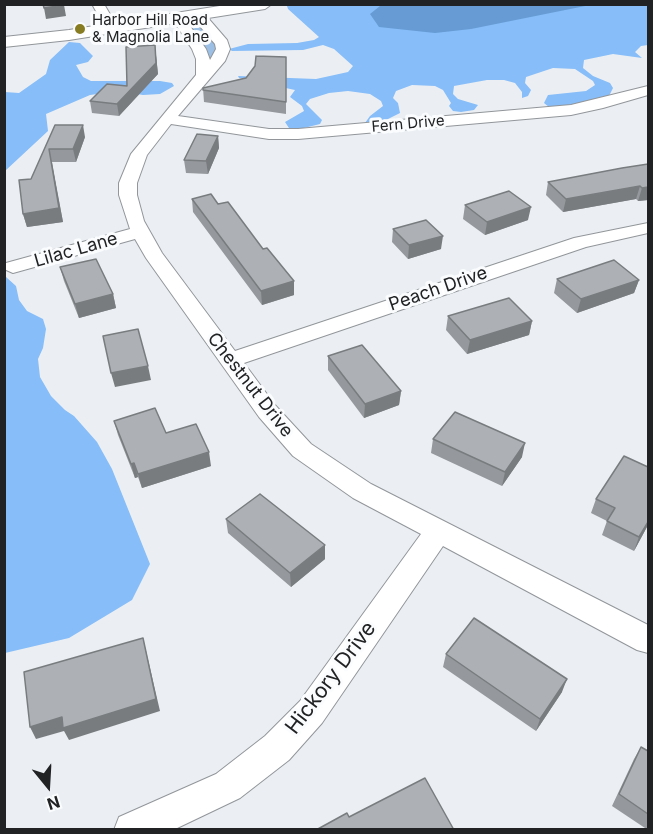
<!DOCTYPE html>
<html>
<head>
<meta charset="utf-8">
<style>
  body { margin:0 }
  #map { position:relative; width:653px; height:834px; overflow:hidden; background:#ebeff3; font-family:Inter,sans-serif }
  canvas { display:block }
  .frame { position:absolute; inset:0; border:6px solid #212224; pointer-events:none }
  .north { position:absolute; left:18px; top:756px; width:60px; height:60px; -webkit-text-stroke:4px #fafcfe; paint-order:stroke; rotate:162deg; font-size:16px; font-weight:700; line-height:24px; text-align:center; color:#212224 }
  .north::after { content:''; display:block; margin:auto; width:21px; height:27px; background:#212224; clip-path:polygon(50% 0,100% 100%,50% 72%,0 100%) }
</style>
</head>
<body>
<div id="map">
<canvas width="653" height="834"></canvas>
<div class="frame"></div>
<div class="north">N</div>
</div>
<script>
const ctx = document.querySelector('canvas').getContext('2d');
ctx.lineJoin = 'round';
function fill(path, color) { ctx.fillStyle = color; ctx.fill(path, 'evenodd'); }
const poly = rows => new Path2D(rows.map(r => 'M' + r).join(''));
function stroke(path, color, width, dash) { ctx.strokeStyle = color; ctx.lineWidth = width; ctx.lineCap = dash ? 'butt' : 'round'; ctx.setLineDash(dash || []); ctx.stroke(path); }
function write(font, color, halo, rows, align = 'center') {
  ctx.font = font + ' Inter,sans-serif'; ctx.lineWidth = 6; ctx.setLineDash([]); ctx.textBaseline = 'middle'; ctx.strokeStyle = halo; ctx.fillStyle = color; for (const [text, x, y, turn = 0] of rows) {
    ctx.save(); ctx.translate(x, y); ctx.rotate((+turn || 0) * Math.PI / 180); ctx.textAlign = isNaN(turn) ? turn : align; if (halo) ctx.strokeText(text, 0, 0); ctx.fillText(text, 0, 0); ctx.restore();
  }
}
const green = poly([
  [187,17,203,21,223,49,204,67,181,23]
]);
const forest = poly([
  [293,5,648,5,648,45,641,46,635,52,642,58,613,54,584,60,583,68,593,76,610,83,613,88,609,96,593,103,549,107,544,103,548,95,586,91,595,85,593,81,575,69,553,68,526,77,525,83,531,90,528,96,522,98,522,92,515,83,504,80,487,80,454,86,453,94,458,99,478,105,474,110,461,112,453,111,449,106,451,103,443,90,435,86,412,85,396,91,393,98,398,103,400,113,388,119,365,123,370,116,383,106,381,101,370,94,348,91,329,93,310,99,306,104,322,120,320,124,296,130,289,128,285,122,304,111,302,106,290,97,295,90,239,78,238,76,316,79,348,72,353,66,334,49,323,45,303,50,232,51,229,49,248,44,297,43,314,40,319,37,288,9,287,6],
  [69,42,80,43,93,56,88,62,76,65,83,77,91,81,160,81,172,83,174,86,160,94,143,95,119,91,90,95,46,114,48,131,5,171,5,92,19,93,46,74,50,60],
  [5,271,6,277,16,286,19,300,27,311,43,319,46,329,43,348,38,359,40,377,51,396,65,410,74,416,97,442,112,469,150,564,132,600,69,638,5,653]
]);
const water = poly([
  [386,5,386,4,590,5,471,29,435,33,379,27,370,14,380,6]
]);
const minor = poly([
  [92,4,104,4,118,28,117,31,107,31,92,4],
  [187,13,208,18,227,40,230,49,225,61,178,116,269,129,298,129,571,105,648,86,648,95,603,108,571,115,298,139,269,139,171,124,147,155,137,183,137,195,144,221,162,253,235,351,574,238,648,223,648,233,586,247,244,363,275,405,311,444,371,484,648,625,648,653,637,650,443,546,322,723,289,760,240,798,173,830,114,830,119,817,216,774,265,736,300,701,421,534,353,498,293,456,259,417,146,258,135,239,13,273,4,269,6,263,130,229,119,195,119,183,131,154,196,75,196,59,192,49,175,23,183,14,187,13],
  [190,21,198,24,215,44,216,49,210,60,206,49,188,23,190,21]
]);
const tertiary = poly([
  [232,4,272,4,265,9,69,40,4,47,4,37,69,30,232,4]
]);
const wall = poly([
  [156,56,158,74,119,116,92,113,90,101,127,86],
  [286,57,286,114,204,102,203,88,246,78],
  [55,125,85,137,76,162,52,162,63,222,27,227,23,214,31,179],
  [218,136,219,148,208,174,186,173,184,160],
  [648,164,648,200,638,201,636,199,563,212,546,195,548,182],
  [192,199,218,204,294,281,294,295,262,305,193,212],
  [465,205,528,220,485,235,463,219],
  [393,229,441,249,408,259,392,242],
  [60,267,113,294,116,308,79,318,64,281],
  [557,279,639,280,634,293,577,313,554,293],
  [448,316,532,321,529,335,467,354,446,330],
  [328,356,401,391,399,405,364,418,328,370],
  [114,421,166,433,211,466,142,488,138,477,135,478,118,435],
  [433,439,522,457,502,486,431,453],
  [596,499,648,525,634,551,602,535,607,521,591,513],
  [226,519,325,559,291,587,228,533],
  [446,654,562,692,536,731,443,667],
  [641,747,648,751,648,830,612,806,634,759]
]);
const shadedWall = poly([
  [64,5,66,16,46,19,44,8],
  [155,45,158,74,119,116,117,104],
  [83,125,85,137,76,162,73,149],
  [218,136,219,148,208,174,206,161],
  [49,149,63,222,27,227,23,214],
  [640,186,636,199,563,212,566,199],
  [648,187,648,200,638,201,642,188],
  [531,207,528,220,485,235,487,222],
  [443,236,441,249,408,259,409,245],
  [639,280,634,293,577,313,581,299],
  [294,281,294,295,262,305,261,291],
  [113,294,116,308,79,318,75,304],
  [532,321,529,335,467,354,470,340],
  [148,366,151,380,115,387,111,373],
  [401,391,399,405,364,418,365,404],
  [525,443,522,457,502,486,505,472],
  [209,452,211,466,142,488,138,474],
  [134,463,138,477,135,478,131,464],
  [648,522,648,525,634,551,639,537],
  [325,545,325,559,291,587,290,573],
  [143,638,160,711,69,740,64,731,36,739,30,727],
  [567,679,562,692,536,731,540,719]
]);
const building = poly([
  [43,4,64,4,64,5,44,8,43,4],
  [155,45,156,63,117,104,90,101,107,84,127,86,126,47,155,45],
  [256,56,286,57,286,102,203,90,203,88,246,78,255,66,256,56],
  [55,125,83,125,73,149,49,149,59,208,23,214,19,180,31,179,55,125],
  [197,134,218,136,206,161,184,160,197,134],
  [648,164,648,187,642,188,640,186,566,199,548,182,622,168,648,164],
  [509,191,531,207,487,222,465,205,509,191],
  [211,194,218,204,228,202,263,249,267,248,294,281,261,291,192,199,211,194],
  [426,220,443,236,409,245,393,229,426,220],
  [96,259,113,294,75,304,60,267,96,259],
  [614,260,639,280,581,299,557,279,614,260],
  [509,298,532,321,470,340,448,316,509,298],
  [138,329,148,366,111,373,103,336,138,329],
  [362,345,401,391,365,404,328,356,362,345],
  [155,408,166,433,196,424,209,452,138,474,134,463,131,464,114,421,155,408],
  [455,412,525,443,505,472,433,439,455,412],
  [624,456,648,467,648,522,639,537,607,521,615,508,596,499,624,456],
  [260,494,325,545,290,573,226,519,260,494],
  [474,618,567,679,540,719,446,654,474,618],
  [143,638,156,699,63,728,62,717,30,727,24,672,143,638],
  [641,747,648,751,648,814,619,794,641,747],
  [425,778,454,830,316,830,347,813,349,817,425,778]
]);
const markers = [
  [80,29,6,"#887c22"]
];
const farPoinames = [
  ["Harbor Hill Road",92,20],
  ["& Magnolia Lane",92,37]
];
const farStreetnames = [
  ["Fern Drive",408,124,-5]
];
const streetNames = [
  ["Lilac Lane",76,250,-16],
  ["Peach Drive",438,289,-19],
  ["Chestnut Drive",250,385,52]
];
const nearStreetnames = [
  ["Hickory Drive",331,678,-53]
];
fill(green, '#9cbfe5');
fill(forest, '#87bdf8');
fill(water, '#669bd4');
stroke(minor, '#92969a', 2);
stroke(tertiary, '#92969a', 2);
fill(minor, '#fff');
fill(tertiary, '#fff');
fill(wall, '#95989c');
fill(shadedWall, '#797c7f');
fill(building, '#adb1b5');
stroke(building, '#797c7f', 1.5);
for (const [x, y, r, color] of markers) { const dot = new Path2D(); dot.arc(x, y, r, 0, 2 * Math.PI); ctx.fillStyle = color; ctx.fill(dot); stroke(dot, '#fafcfe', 2); }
write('15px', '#212224', '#fafcfe', farPoinames, 'left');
write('15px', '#212224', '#fafcfe', farStreetnames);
write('18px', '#212224', '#fafcfe', streetNames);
write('21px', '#212224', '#fafcfe', nearStreetnames);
</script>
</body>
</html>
